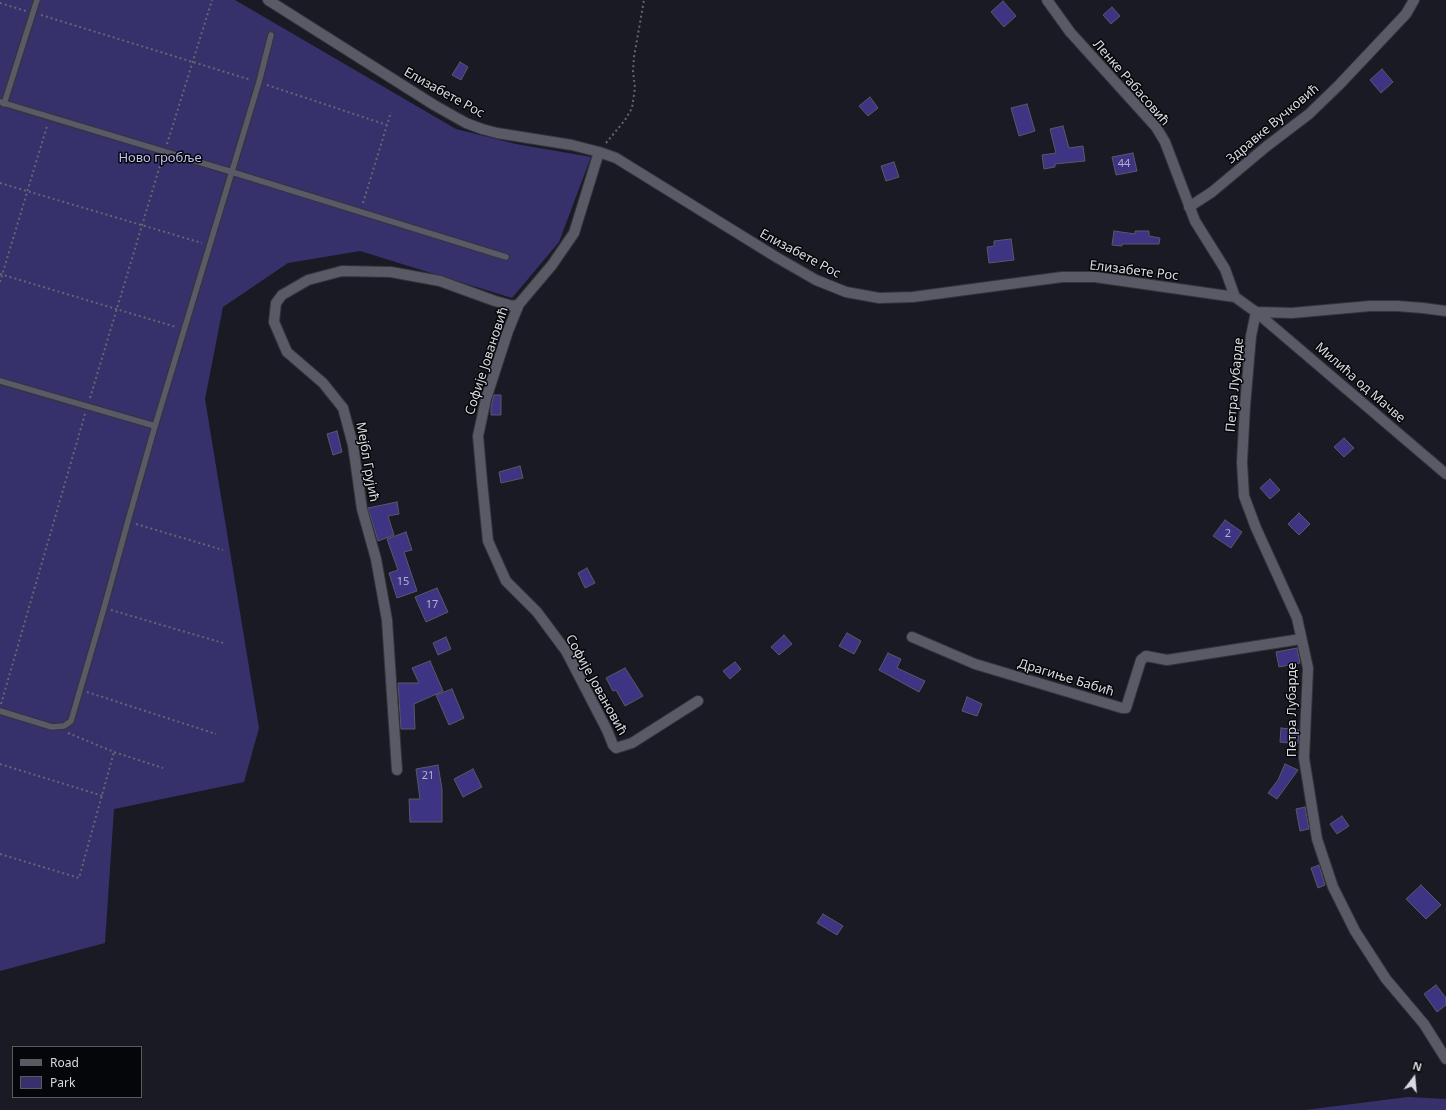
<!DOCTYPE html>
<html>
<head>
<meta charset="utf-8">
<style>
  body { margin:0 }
  #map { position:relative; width:1446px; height:1110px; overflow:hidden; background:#1a1a24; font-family:"Noto Sans",sans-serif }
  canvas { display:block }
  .legend { position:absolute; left:12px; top:1046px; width:130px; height:52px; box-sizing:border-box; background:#050609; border:1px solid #5a5b5f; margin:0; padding:5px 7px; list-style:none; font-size:12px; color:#dadae1 }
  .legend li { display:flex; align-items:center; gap:8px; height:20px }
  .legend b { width:20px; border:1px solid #5a5b5f }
  .north { position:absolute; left:1394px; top:1058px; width:40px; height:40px; -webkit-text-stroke:3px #050609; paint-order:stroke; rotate:16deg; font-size:11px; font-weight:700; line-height:16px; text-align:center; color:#dadae1 }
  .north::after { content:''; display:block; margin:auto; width:14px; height:18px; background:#dadae1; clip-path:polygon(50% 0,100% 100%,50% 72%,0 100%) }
</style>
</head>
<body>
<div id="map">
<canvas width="1446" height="1110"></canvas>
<ul class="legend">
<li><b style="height:5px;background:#595a66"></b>Road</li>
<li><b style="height:11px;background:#36316b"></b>Park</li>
</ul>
<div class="north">N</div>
</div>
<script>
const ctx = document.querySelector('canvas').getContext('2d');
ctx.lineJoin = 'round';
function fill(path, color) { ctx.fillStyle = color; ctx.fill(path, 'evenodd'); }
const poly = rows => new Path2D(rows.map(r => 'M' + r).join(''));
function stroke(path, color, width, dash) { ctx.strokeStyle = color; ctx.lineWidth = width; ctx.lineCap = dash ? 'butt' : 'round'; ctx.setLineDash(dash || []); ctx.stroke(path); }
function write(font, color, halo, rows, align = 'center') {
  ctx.font = font + ' "Noto Sans",sans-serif'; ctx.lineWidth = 3; ctx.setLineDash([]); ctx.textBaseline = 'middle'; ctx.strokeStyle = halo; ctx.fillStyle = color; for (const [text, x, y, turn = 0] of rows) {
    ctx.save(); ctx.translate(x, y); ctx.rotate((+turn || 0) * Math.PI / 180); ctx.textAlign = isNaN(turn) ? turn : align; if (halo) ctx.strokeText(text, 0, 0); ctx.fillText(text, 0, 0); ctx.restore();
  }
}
const green = poly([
  [0,0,235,0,456,129,516,144,591,157,559,242,512,298,360,251,288,263,223,307,205,399,259,728,244,782,114,809,105,943,0,971],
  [1408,1097,1446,1099,1446,1110,1305,1110]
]);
const building = poly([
  [1003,1,1016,16,1004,27,991,12,1003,1],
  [1112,7,1120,16,1111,24,1103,15,1112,7],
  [460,62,468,67,461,80,452,75,460,62],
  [1382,69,1393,82,1381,93,1370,80,1382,69],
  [870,97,878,108,868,116,859,106,870,97],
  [1027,104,1035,131,1019,136,1011,108,1027,104],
  [1063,126,1069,148,1083,146,1085,161,1055,164,1055,167,1044,169,1042,155,1056,153,1050,129,1063,126],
  [1133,153,1137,171,1116,175,1112,157,1133,153],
  [894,162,899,177,886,181,881,166,894,162],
  [1114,231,1135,234,1135,231,1149,231,1149,236,1160,238,1159,244,1122,244,1122,246,1112,245,1114,231],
  [1011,239,1014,260,989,263,987,247,994,246,994,241,1011,239],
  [494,395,501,395,501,415,491,415,491,407,494,395],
  [337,431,342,452,333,455,327,434,337,431],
  [1344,438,1354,448,1344,457,1334,447,1344,438],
  [520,466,523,478,501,483,499,472,520,466],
  [1270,479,1280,490,1270,499,1260,488,1270,479],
  [397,502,399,514,388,516,394,535,378,541,368,508,397,502],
  [1299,513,1310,524,1299,535,1288,524,1299,513],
  [1225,520,1242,532,1231,548,1213,536,1225,520],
  [406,532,412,550,404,552,417,591,397,598,389,573,398,570,387,539,406,532],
  [587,568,595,583,585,588,578,573,587,568],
  [437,588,448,612,426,622,415,597,437,588],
  [847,633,861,641,854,654,839,646,847,633],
  [784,635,792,644,779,655,771,647,784,635],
  [446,637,451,649,438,655,433,643,446,637],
  [1297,648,1300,663,1279,667,1276,652,1297,648],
  [888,653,901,659,897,668,925,681,919,692,879,670,888,653],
  [430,661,443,691,414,704,415,729,401,729,398,683,419,683,412,668,430,661],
  [735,662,741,669,730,679,723,671,735,662],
  [625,668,643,696,625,706,616,690,613,691,606,678,625,668],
  [452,689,464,718,449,725,436,695,452,689],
  [967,697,982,704,977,716,962,711,967,697],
  [1281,728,1299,730,1298,744,1280,742,1281,728],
  [1285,764,1298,770,1277,799,1268,793,1278,780,1285,764],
  [438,765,442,789,442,822,410,822,409,799,420,799,416,769,438,765],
  [473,769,482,787,463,797,454,779,473,769],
  [1305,807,1309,829,1300,831,1296,809,1305,807],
  [1342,816,1349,826,1337,834,1330,824,1342,816],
  [1319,865,1325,885,1318,888,1311,868,1319,865],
  [1421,885,1441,905,1426,919,1406,899,1421,885],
  [823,914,843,926,837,935,817,923,823,914],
  [1436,985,1446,998,1446,1005,1437,1012,1424,994,1436,985]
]);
const path = poly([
  [0,3,26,11],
  [41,15,251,80],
  [267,85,387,125],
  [606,143,625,120,632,108,635,88,633,71,634,57,644,0],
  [167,144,212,0],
  [0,183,202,243],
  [363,203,391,112],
  [0,274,176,327],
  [0,282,47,126],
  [90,398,162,159],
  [136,524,223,550],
  [111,610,223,643],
  [87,692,216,734],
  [1,704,85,414],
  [68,733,114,752,163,768],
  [0,764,103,796],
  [0,854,79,878,114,752]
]);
const lane = poly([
  [0,102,232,172,506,257],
  [4,104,37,0],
  [0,381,155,426],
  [0,711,52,727,64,726,71,721,104,608,128,521,155,426,259,82,271,35]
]);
const street = poly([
  [268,0,434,105,466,123,482,129,497,133,572,145,599,152,616,158,776,257,816,280,846,292,879,298,913,297,1062,277,1095,277,1235,297,1256,312,1292,313,1370,306,1397,306,1423,308,1446,311],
  [1047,0,1070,32,1156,127,1165,142,1195,221,1225,269,1235,297],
  [1189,207,1212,192,1267,146,1309,114,1339,85,1406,14,1414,0],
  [519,304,508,331,486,399,478,436,482,481,488,541,506,581,537,612,566,651,607,730,613,745,616,748,632,743,698,701],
  [1446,474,1256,312,1251,336,1245,406,1242,462,1244,496,1256,528,1297,618,1308,668,1304,758,1317,839,1333,887,1355,931,1386,979,1424,1024,1446,1059],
  [912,637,975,664,1122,708,1126,708,1141,660,1146,656,1167,660,1301,639],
  [397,770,387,620,376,559,362,509,353,445,343,408,323,383,287,352,274,322,276,303,282,295,308,280,342,271,391,272,440,281,495,301,513,306,519,304,552,265,574,233,599,152]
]);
const numberNames = [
  ["44",1124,164],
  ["2",1228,534],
  ["15",403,582],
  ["17",432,605],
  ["21",428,776]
];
const streetNames = [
  ["Ленке Рабасовић",1131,83,49],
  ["Елизабете Рос",444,93,29],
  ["Здравке Вучковић",1273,124,-40],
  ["Елизабете Рос",800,254,28],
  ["Елизабете Рос",1134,271,7],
  ["Софије Јовановић",487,361,-72],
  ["Милића од Мачве",1360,383,41],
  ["Петра Лубарде",1235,385,-85],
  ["Мејбл Грујић",367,462,80],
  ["Драгиње Бабић",1066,678,17],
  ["Софије Јовановић",596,685,61],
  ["Петра Лубарде",1292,710,-90]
];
const parkNames = [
  ["Ново гробље",160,158]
];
fill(green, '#36316b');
fill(building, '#3e3484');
stroke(building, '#585965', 1);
stroke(lane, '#34343c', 8);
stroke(street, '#34343c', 12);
stroke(path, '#66666f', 2, [2, 3]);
stroke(lane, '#595a66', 5.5);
stroke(street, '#595a66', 10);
write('11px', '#b3b0ca', null, numberNames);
write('13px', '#dadae1', '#050609', streetNames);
write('13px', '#bfc0ed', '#050609', parkNames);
</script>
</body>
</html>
